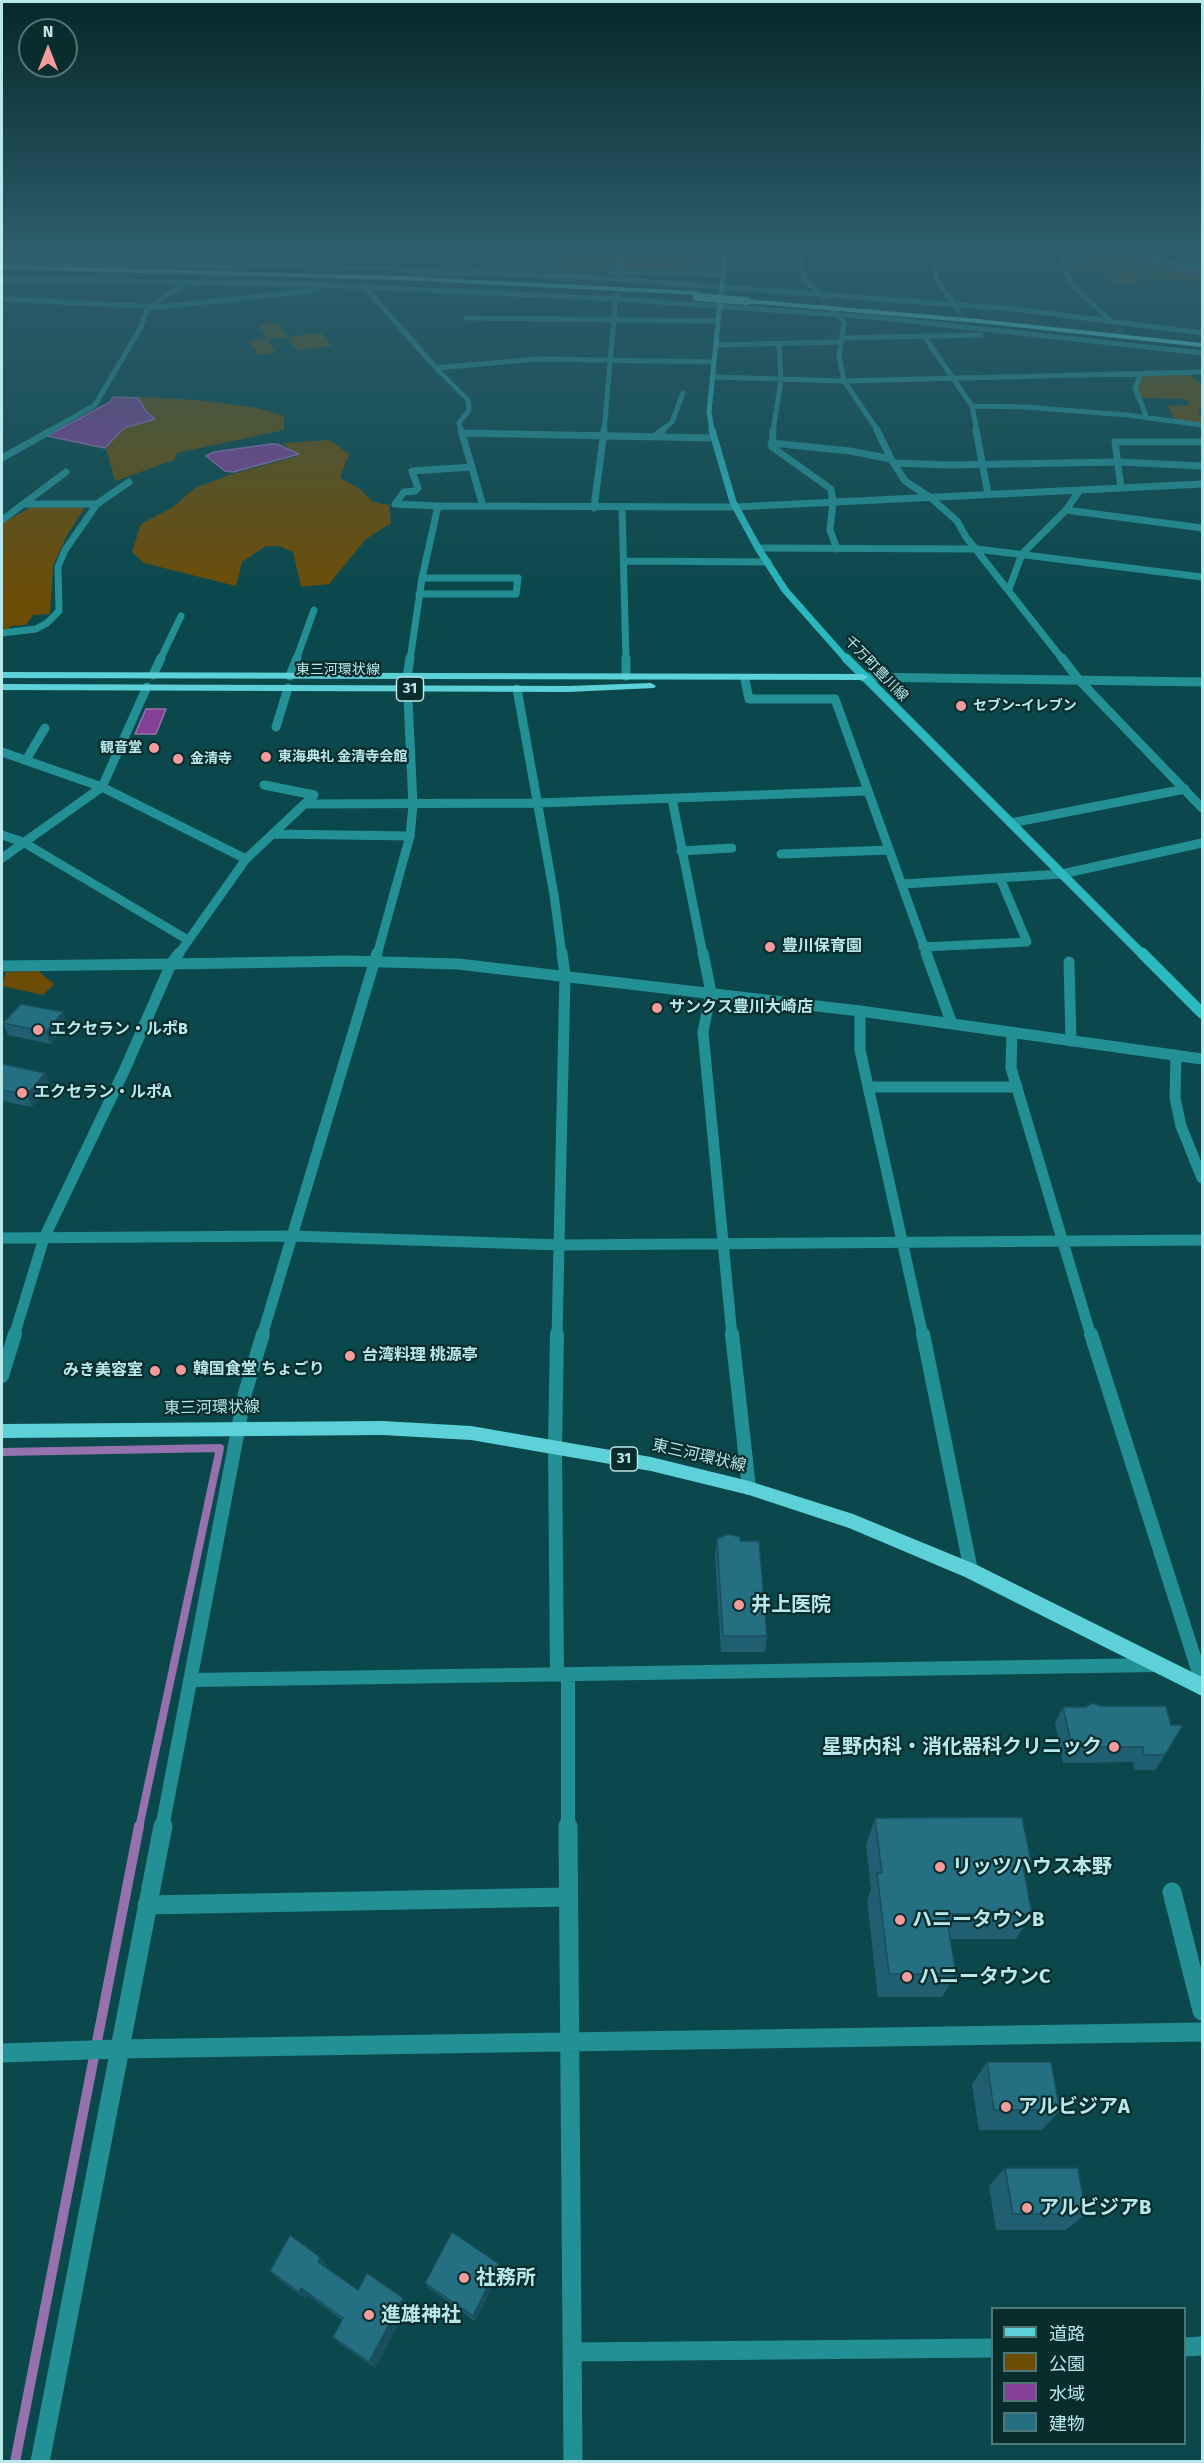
<!DOCTYPE html>
<html>
<head>
<meta charset="utf-8">
<style>
  body { margin:0 }
  #map { position:relative; width:1204px; height:2463px; overflow:hidden; background:#0b484b; font-family:"Fira Sans","Noto Sans JP",sans-serif }
  canvas { display:block }
  .frame { position:absolute; inset:0; border:3px solid #b9e8ea; pointer-events:none }
  .legend { position:absolute; left:991px; top:2307px; width:195px; height:138px; box-sizing:border-box; background:#092c2d; border:2px solid #4f7779; margin:0; padding:8px 10px; list-style:none; font-size:18px; color:#b9e8ea }
  .legend li { display:flex; align-items:center; gap:12px; height:30px }
  .legend b { width:30px; border:2px solid #4f7779 }
  .north { position:absolute; left:18px; top:18px; width:60px; height:60px; box-sizing:border-box; background:#092c2d; border:2px solid #4f7779; border-radius:50%; rotate:0deg; font-size:16px; font-weight:700; line-height:24px; text-align:center; color:#b9e8ea }
  .north::after { content:''; display:block; margin:auto; width:21px; height:27px; background:#f59b9b; clip-path:polygon(50% 0,100% 100%,50% 72%,0 100%) }
</style>
</head>
<body>
<div id="map">
<canvas width="1204" height="2463"></canvas>
<div class="frame"></div>
<ul class="legend">
<li><b style="height:8px;background:#5cd2d8"></b>道路</li>
<li><b style="height:16px;background:#6d4d06"></b>公園</li>
<li><b style="height:16px;background:#854095"></b>水域</li>
<li><b style="height:16px;background:#256f83"></b>建物</li>
</ul>
<div class="north">N</div>
</div>
<script>
const ctx = document.querySelector('canvas').getContext('2d');
ctx.lineJoin = 'round';
function fill(path, color) { ctx.fillStyle = color; ctx.fill(path, 'evenodd'); }
const poly = rows => new Path2D(rows.map(r => 'M' + r).join(''));
function stroke(path, color, width, dash) { ctx.strokeStyle = color; ctx.lineWidth = width; ctx.lineCap = dash ? 'butt' : 'round'; ctx.setLineDash(dash || []); ctx.stroke(path); }
function write(font, color, halo, rows, align = 'center') {
  ctx.font = font + ' "Fira Sans","Noto Sans JP",sans-serif'; ctx.lineWidth = 4.5; ctx.setLineDash([]); ctx.textBaseline = 'middle'; ctx.strokeStyle = halo; ctx.fillStyle = color; for (const [text, x, y, turn = 0] of rows) {
    ctx.save(); ctx.translate(x, y); ctx.rotate((+turn || 0) * Math.PI / 180); ctx.textAlign = isNaN(turn) ? turn : align; if (halo) ctx.strokeText(text, 0, 0); ctx.fillText(text, 0, 0); ctx.restore();
  }
}
const green = poly([
  [553,254,675,254,694,257,697,268,574,268,551,263],
  [1063,254,1112,254,1202,273,1202,282,1139,278,1142,285,1111,284,1104,272,1070,271,1067,264,1104,263],
  [277,323,287,337,267,339,276,353,258,355,249,341,267,339,258,325],
  [322,333,332,346,297,350,287,337],
  [1187,373,1202,384,1202,409,1198,410,1202,417,1202,424,1175,421,1168,406,1189,405,1185,399,1140,398,1137,388,1143,375],
  [138,397,197,400,257,408,281,415,284,419,284,430,177,453,174,460,115,481,106,448,124,428,156,419,147,411],
  [330,440,349,454,340,478,360,489,373,502,389,505,391,523,366,539,329,584,301,587,293,552,279,546,266,546,242,562,236,586,144,563,132,552,141,524,173,507,195,488,229,475,298,456,283,443],
  [33,506,81,507,84,509,67,535,53,566,50,614,33,615,26,625,10,626,8,630,2,630,2,523],
  [38,971,54,984,43,995,2,986,6,972]
]);
const water = poly([
  [113,397,138,398,146,411,155,419,124,428,105,448,47,436,110,402,113,397],
  [271,444,277,444,299,454,233,472,225,471,206,456,214,452,271,444],
  [146,709,166,709,156,734,135,734,146,709]
]);
const streamFar1 = poly([
  [2,1452,220,1448,139,1828]
]);
const stream = poly([
  [15,2462,139,1826]
]);
const river = poly([
  [1114,254,1138,254,1202,268,1202,276,1116,257,1114,254]
]);
const minorTunnel = poly([
  [354,274,362,283],
  [200,279,224,269],
  [822,297,834,311],
  [959,311,967,323],
  [1117,339,1122,327]
]);
const minorFar5 = poly([
  [440,254,464,261,480,274],
  [547,254,557,270],
  [802,254,803,277,821,296],
  [931,254,937,280,958,310],
  [1060,254,1071,284,1112,322],
  [1134,254,1202,269],
  [340,260,365,261],
  [2,263,389,268,426,272,587,277,1014,309,1202,333],
  [610,272,723,275],
  [619,279,622,254],
  [2,280,303,284,617,299,882,318,1202,353],
  [363,285,436,368,468,400,469,410,459,423,461,431],
  [2,299,160,307,317,290],
  [834,311,844,323,839,356,844,381,878,431],
  [466,318,718,321],
  [924,336,972,406,977,431],
  [843,338,981,335],
  [716,345,840,342],
  [436,368,537,359,714,362],
  [1141,374,1135,388,1147,418],
  [712,377,844,381,1202,372],
  [972,406,1025,407,1127,415,1202,425],
  [49,431,95,405,141,327,147,310,169,293,187,284],
  [604,431,616,296],
  [661,431,672,422,683,393],
  [773,431,781,380,779,344]
]);
const minorFar4 = poly([
  [461,430,483,506],
  [773,430,772,447,831,489,833,503,830,530,837,549],
  [877,430,891,459,905,481,931,498,957,521,966,537,1063,660],
  [976,430,988,494],
  [462,433,713,438],
  [655,436,663,430],
  [771,443,850,451,891,459],
  [2,458,52,430],
  [894,463,949,465,1119,462,1202,466],
  [1121,488,1115,442,1202,442],
  [23,504,97,504],
  [438,506,395,504,404,492,415,491,418,488,412,471,472,467],
  [594,508,604,430],
  [622,508,626,660],
  [1066,510,1202,528],
  [2,520,66,472],
  [758,548,977,549,1202,577],
  [624,561,768,562],
  [1009,589,1022,554,1066,510,1080,490],
  [419,594,516,594,518,578,422,578],
  [2,633,36,629,47,623,59,611,58,567,65,550,97,504,129,482],
  [160,660,181,616],
  [296,660,314,610],
  [410,660,422,578,438,506,735,507,1202,484]
]);
const minorFar3 = poly([
  [626,658,626,676],
  [1062,658,1079,680,1202,808],
  [153,675,161,658],
  [290,676,297,658],
  [407,677,410,658],
  [745,680,749,699,835,699,927,955],
  [517,689,554,895,562,955],
  [276,727,288,688],
  [2,752,102,787,246,859],
  [26,760,45,728],
  [672,799,703,955],
  [307,804,538,803,867,791],
  [1011,823,1185,789],
  [273,834,410,836],
  [2,835,23,842,188,940],
  [681,851,732,848],
  [781,854,889,850],
  [2,858,102,787,147,687],
  [903,884,1062,874,1202,843],
  [923,947,1027,942,1000,878],
  [178,955,246,859,314,795,264,785]
]);
const minorFar2 = poly([
  [703,953,711,992,703,1032,732,1336],
  [926,953,952,1024],
  [1069,962,1071,1041],
  [171,964,349,961,458,964,860,1011,1202,1059],
  [860,1011,860,1050,923,1336],
  [1012,1033,1011,1068,1091,1336],
  [1176,1055,1175,1098,1181,1126,1202,1178],
  [869,1087,1017,1087],
  [2,1238,292,1236,560,1245,1202,1240],
  [14,1336,44,1238,125,1069,171,964,179,953],
  [557,1336,565,975,562,953]
]);
const minorFar1 = poly([
  [732,1334,749,1488],
  [923,1334,971,1571],
  [1091,1334,1202,1682],
  [2,1376,15,1334],
  [557,1673,555,1447,557,1334],
  [568,1675,568,1828],
  [192,1680,1157,1665]
]);
const minor = poly([
  [568,1826,573,2462],
  [1172,1892,1202,2011],
  [147,1905,567,1897],
  [118,2049,1202,2032],
  [1184,2347,1202,2346],
  [573,2352,992,2348]
]);
const tertiaryFar4 = poly([
  [233,265,251,254]
]);
const tertiaryFar3 = poly([
  [863,677,1202,682],
  [377,955,410,836,413,805,407,677]
]);
const tertiaryFar2 = poly([
  [2,966,171,964],
  [262,1336,377,953]
]);
const tertiaryFar1 = poly([
  [162,1828,245,1393,263,1334]
]);
const tertiary = poly([
  [2,2053,118,2049],
  [40,2462,163,1826]
]);
const secondaryFar3 = poly([
  [712,431,709,412,725,254]
]);
const secondaryFar2 = poly([
  [712,430,733,502,758,548,785,590,847,660]
]);
const secondaryFar1 = poly([
  [846,658,1143,955]
]);
const secondary = poly([
  [1142,953,1202,1013]
]);
const primary = poly([
  [2,672,863,674,868,677,863,680,2,678,2,672],
  [651,683,656,686,654,688,568,692,2,690,2,684,568,686,651,683],
  [383,1421,471,1426,651,1457,749,1481,853,1514,977,1565,1202,1677,1202,1696,965,1577,849,1528,749,1495,651,1471,471,1440,383,1435,2,1438,2,1424,383,1421]
]);
const motorway = poly([
  [2,265,398,276,697,291,701,293,697,295,398,280,2,269,2,265],
  [747,299,978,319,1202,343,1202,347,978,323,744,303,747,299]
]);
const motorwayBridge = poly([
  [697,297,747,301]
]);
const wall = poly([
  [63,1012,67,1024,51,1044,8,1035,3,1023],
  [2,1064,45,1073,50,1085,32,1107,2,1101],
  [717,1539,740,1541,767,1636,765,1652,721,1652,715,1556],
  [1063,1707,1085,1707,1165,1755,1155,1770,1135,1770,1133,1762,1063,1763,1055,1723],
  [875,1818,1031,1861,1024,1873,1032,1914,1016,1939,950,1939,956,1974,942,1997,878,1997,867,1900,871,1889,866,1845],
  [987,2062,1060,2110,1042,2130,979,2130,972,2084],
  [1005,2168,1086,2214,1066,2230,996,2230,989,2186],
  [320,2257,327,2265,326,2267,358,2290,408,2305,375,2368,339,2343,333,2337,342,2320,308,2295,306,2299,277,2278,270,2271],
  [501,2269,475,2321,428,2287,425,2283]
]);
const shadedWall = poly([
  [63,1012,67,1024,51,1044,46,1032],
  [45,1073,50,1085,32,1107,27,1095],
  [320,2257,327,2265,324,2269,318,2262],
  [499,2264,501,2269,475,2321,473,2316],
  [301,2288,308,2295,306,2299,299,2292],
  [403,2298,408,2305,375,2368,369,2362]
]);
const building = poly([
  [21,1004,63,1012,46,1032,3,1023,21,1004],
  [2,1064,45,1073,27,1095,2,1090,2,1064],
  [728,1534,740,1537,740,1541,759,1541,767,1636,723,1636,717,1539,728,1534],
  [1093,1703,1101,1706,1166,1706,1171,1725,1183,1725,1165,1755,1144,1755,1143,1747,1072,1747,1063,1707,1085,1707,1093,1703],
  [1022,1817,1031,1861,1022,1861,1032,1914,946,1914,956,1974,889,1974,877,1873,882,1873,875,1818,1022,1817],
  [987,2062,1051,2062,1060,2110,994,2110,987,2062],
  [1005,2168,1078,2168,1086,2214,1013,2214,1005,2168],
  [452,2232,499,2264,473,2316,425,2283,452,2232],
  [290,2235,320,2257,318,2262,358,2290,367,2273,403,2298,369,2362,333,2337,343,2318,301,2288,299,2292,270,2271,290,2235]
]);
const markers = [
  [961,706,6,"#f59b9b"],
  [154,748,6,"#f59b9b"],
  [266,757,6,"#f59b9b"],
  [178,759,6,"#f59b9b"],
  [770,947,6,"#f59b9b"],
  [657,1008,6,"#f59b9b"],
  [38,1030,6,"#f59b9b"],
  [22,1093,6,"#f59b9b"],
  [350,1356,6,"#f59b9b"],
  [181,1370,6,"#f59b9b"],
  [155,1371,6,"#f59b9b"],
  [739,1605,6,"#f59b9b"],
  [1114,1747,6,"#f59b9b"],
  [940,1867,6,"#f59b9b"],
  [900,1920,6,"#f59b9b"],
  [907,1977,6,"#f59b9b"],
  [1006,2107,6,"#f59b9b"],
  [1027,2208,6,"#f59b9b"],
  [464,2278,6,"#f59b9b"],
  [369,2315,6,"#f59b9b"]
];
const farStreetnames = [
  ["千万町豊川線",876,669,46],
  ["東三河環状線",338,670]
];
const farPoinames = [
  ["セブン-イレブン",973,706],
  ["観音堂",142,748,"right"],
  ["東海典礼 金清寺会館",278,757],
  ["金清寺",190,759]
];
const shields = [
  [410,689,27],
  [624,1459,27]
];
const shieldNames = [
  ["31",410,689],
  ["31",624,1459]
];
const poiNames = [
  ["豊川保育園",782,947],
  ["サンクス豊川大崎店",669,1008],
  ["エクセラン・ルポB",50,1030],
  ["エクセラン・ルポA",34,1093],
  ["台湾料理 桃源亭",362,1356],
  ["韓国食堂 ちょごり",193,1370],
  ["みき美容室",143,1371,"right"]
];
const streetNames = [
  ["東三河環状線",212,1408,-1],
  ["東三河環状線",699,1456,13]
];
const nearPoinames = [
  ["井上医院",751,1605],
  ["星野内科・消化器科クリニック",1102,1747,"right"],
  ["リッツハウス本野",952,1867],
  ["ハニータウンB",912,1920],
  ["ハニータウンC",919,1977],
  ["アルビジアA",1018,2107],
  ["アルビジアB",1039,2208],
  ["社務所",476,2278],
  ["進雄神社",381,2315]
];
fill(green, '#6d4d06');
fill(water, '#854095');
stroke(water, '#9572ae', 1.5);
stroke(streamFar1, '#9572ae', 8);
stroke(stream, '#9572ae', 10);
fill(river, '#854095');
stroke(minorTunnel, '#256063', 5, [5, 2]);
stroke(minorFar5, '#229095', 5);
stroke(minorFar4, '#229095', 7);
stroke(minorFar3, '#229095', 9);
stroke(minorFar2, '#229095', 11);
stroke(minorFar1, '#229095', 14);
stroke(minor, '#229095', 19);
stroke(tertiaryFar4, '#229095', 5);
stroke(tertiaryFar3, '#229095', 9);
stroke(tertiaryFar2, '#229095', 11);
stroke(tertiaryFar1, '#229095', 14);
stroke(tertiary, '#229095', 19);
stroke(secondaryFar3, '#2bb8be', 5);
stroke(secondaryFar2, '#2bb8be', 7);
stroke(secondaryFar1, '#2bb8be', 9);
stroke(secondary, '#2bb8be', 11);
fill(primary, '#5cd2d8');
fill(motorway, '#5beff6');
stroke(motorwayBridge, '#5beff6', 8);
fill(wall, '#205f71');
fill(shadedWall, '#1a4e5c');
fill(building, '#256f83');
stroke(building, '#1a4e5c', 1.5);
const sky = ctx.createLinearGradient(0, 0, 0, 599);
sky.addColorStop(0, '#062829');
sky.addColorStop(0.42, '#2e5e6c');
sky.addColorStop(1, '#2e5e6c00');
ctx.fillStyle = sky;
ctx.fillRect(0, 0, 1204, 599);
for (const [x, y, r, color] of markers) { const dot = new Path2D(); dot.arc(x, y, r, 0, 2 * Math.PI); ctx.fillStyle = color; ctx.fill(dot); stroke(dot, '#092c2d', 2); }
write('14px', '#b9e8ea', '#092c2d', farStreetnames);
write('bold 14px', '#b9e8ea', '#092c2d', farPoinames, 'left');
for (const [x, y, w] of shields) { const box = new Path2D(); box.roundRect(x - w / 2, y - 12, w, 24, 4.5); ctx.fillStyle = '#092c2d'; ctx.fill(box); stroke(box, '#b9e8ea', 1.5); }
write('bold 15px', '#b9e8ea', null, shieldNames);
write('bold 16px', '#b9e8ea', '#092c2d', poiNames, 'left');
write('16px', '#b9e8ea', '#092c2d', streetNames);
write('bold 20px', '#b9e8ea', '#092c2d', nearPoinames, 'left');
</script>
</body>
</html>
